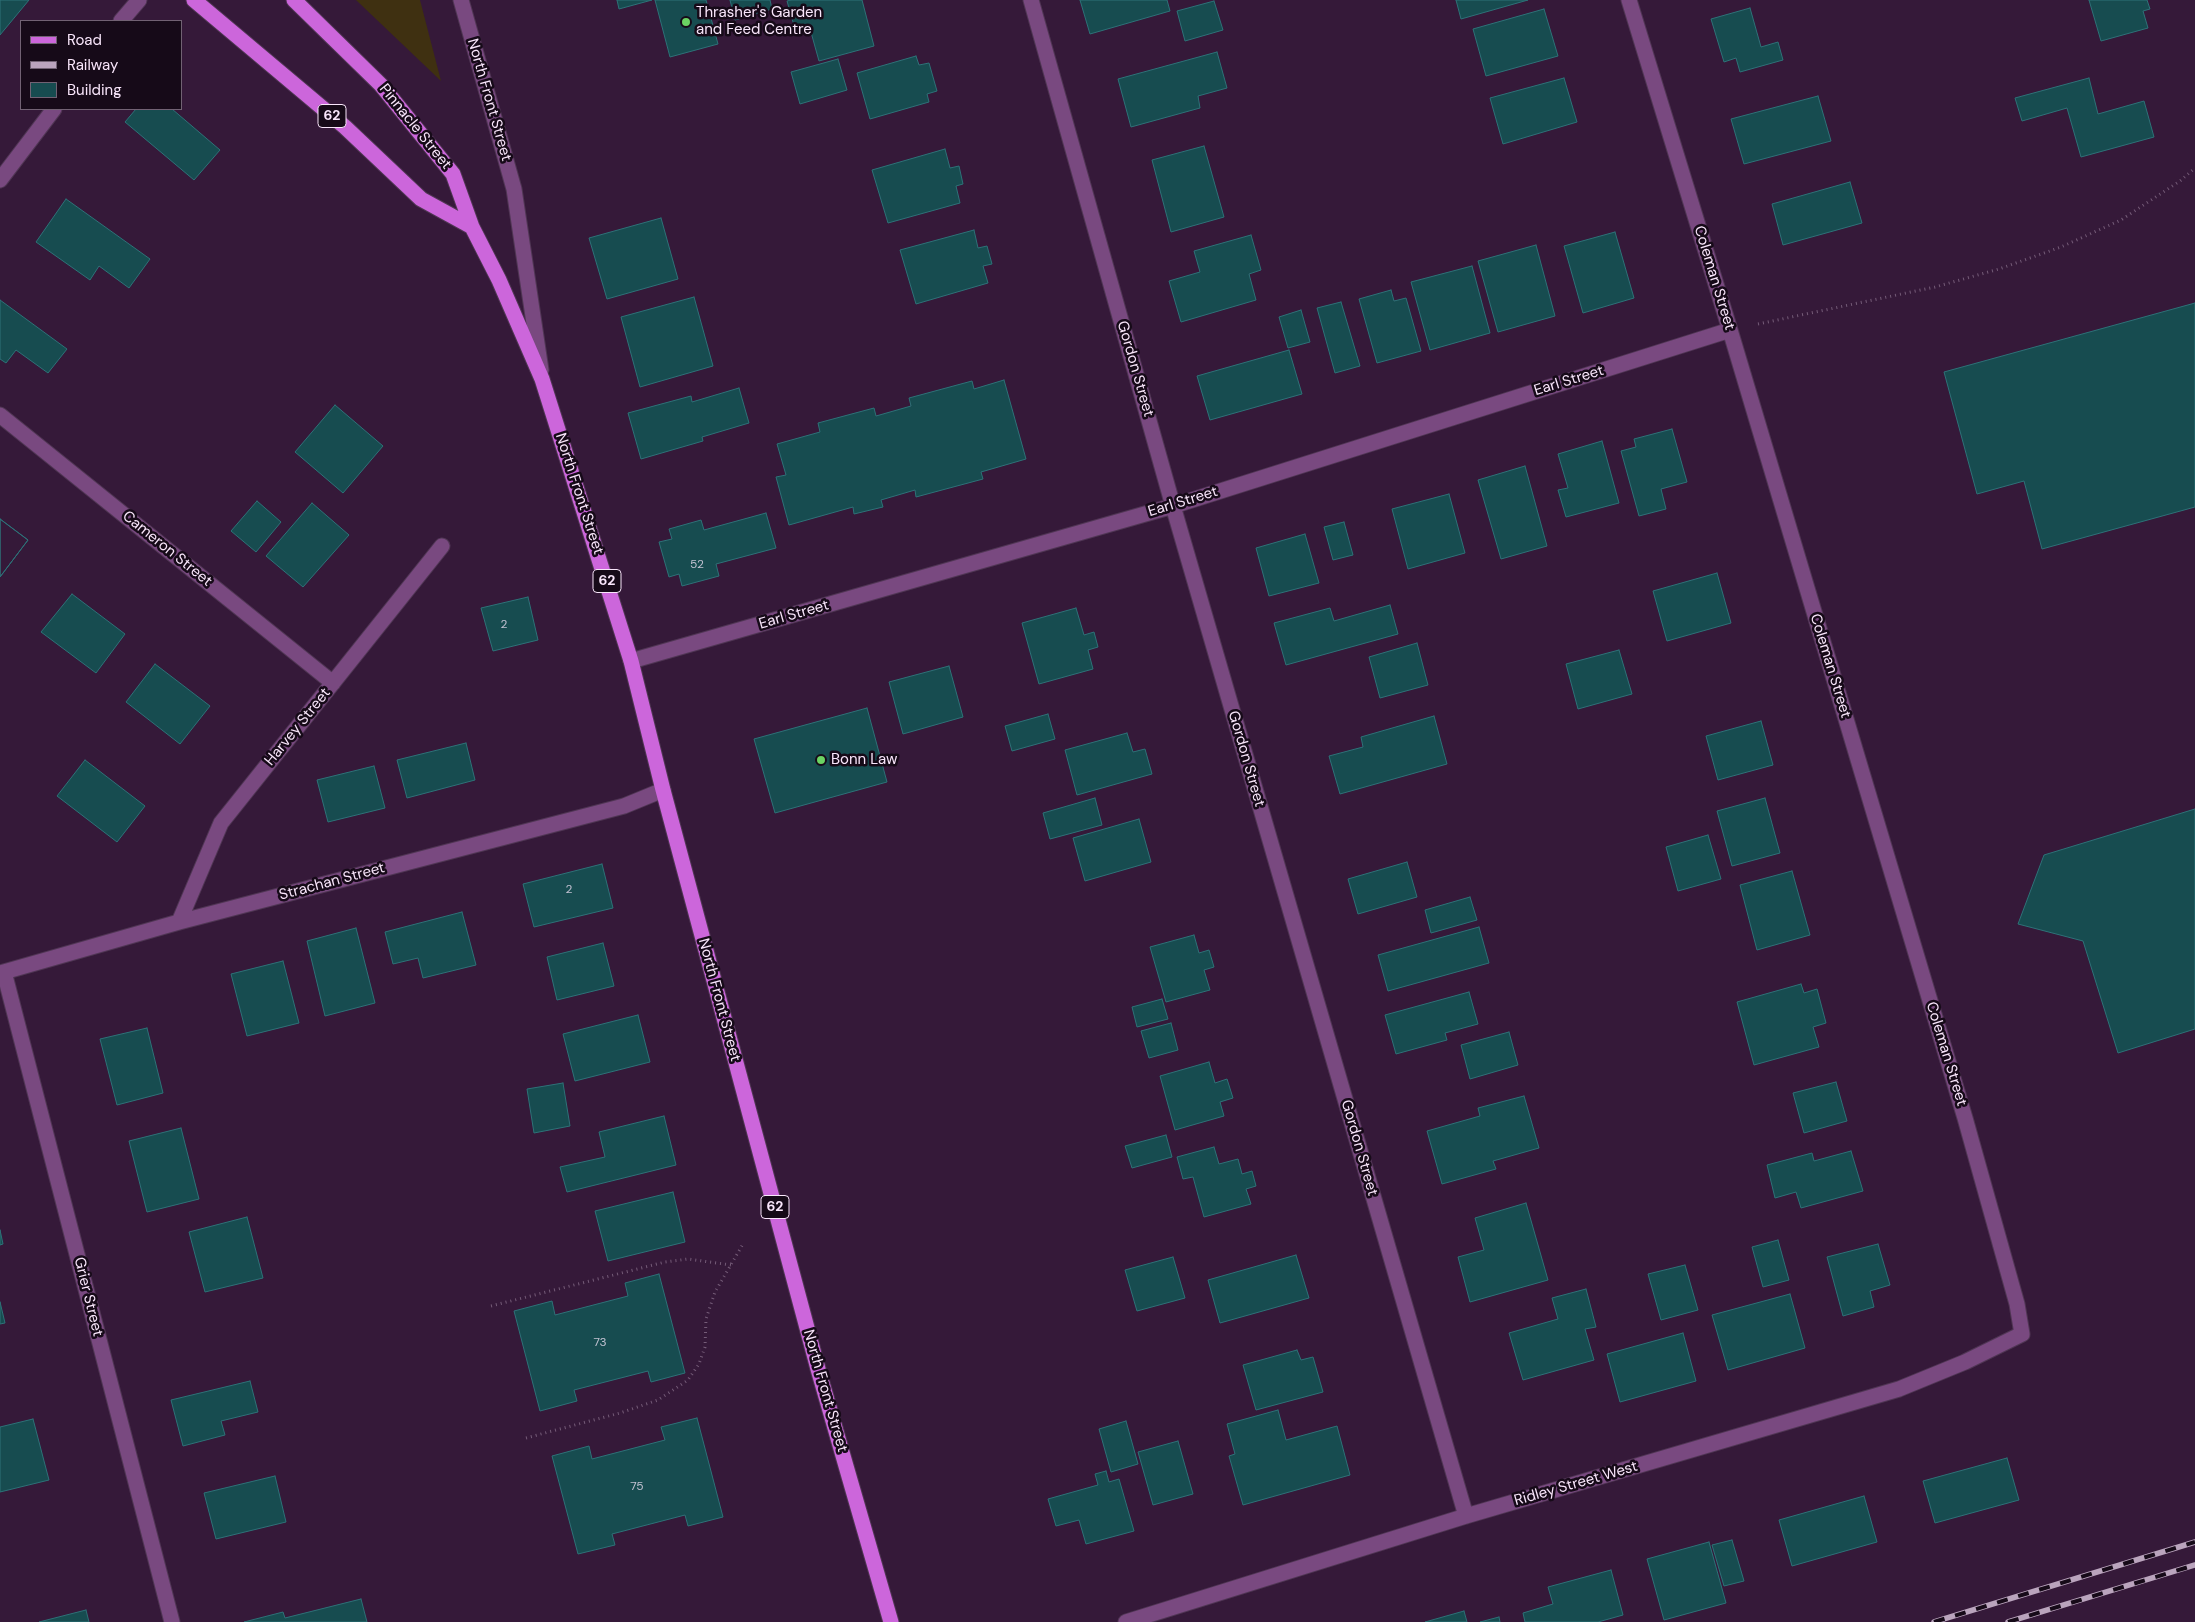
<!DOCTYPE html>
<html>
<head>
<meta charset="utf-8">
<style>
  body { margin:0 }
  #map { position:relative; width:2195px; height:1622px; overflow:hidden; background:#351939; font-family:"DM Sans",sans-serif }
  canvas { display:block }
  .legend { position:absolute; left:20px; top:20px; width:162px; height:90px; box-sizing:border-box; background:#160a18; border:1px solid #716273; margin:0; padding:6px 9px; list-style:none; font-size:15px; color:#f9e6fb }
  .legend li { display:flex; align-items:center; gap:10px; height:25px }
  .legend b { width:25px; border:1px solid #716273 }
</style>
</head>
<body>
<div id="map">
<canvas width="2195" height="1622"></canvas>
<ul class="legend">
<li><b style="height:6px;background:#cc66db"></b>Road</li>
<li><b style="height:6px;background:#baa4bd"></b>Railway</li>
<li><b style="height:14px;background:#174c50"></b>Building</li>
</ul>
</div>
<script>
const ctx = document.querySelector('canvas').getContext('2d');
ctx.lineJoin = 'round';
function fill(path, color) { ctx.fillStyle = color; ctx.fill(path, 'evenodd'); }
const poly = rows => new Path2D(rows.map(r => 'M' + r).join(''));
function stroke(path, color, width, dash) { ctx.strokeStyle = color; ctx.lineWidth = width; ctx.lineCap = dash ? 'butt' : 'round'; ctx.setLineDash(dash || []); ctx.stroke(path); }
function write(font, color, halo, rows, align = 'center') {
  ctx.font = font + ' "DM Sans",sans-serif'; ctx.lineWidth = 5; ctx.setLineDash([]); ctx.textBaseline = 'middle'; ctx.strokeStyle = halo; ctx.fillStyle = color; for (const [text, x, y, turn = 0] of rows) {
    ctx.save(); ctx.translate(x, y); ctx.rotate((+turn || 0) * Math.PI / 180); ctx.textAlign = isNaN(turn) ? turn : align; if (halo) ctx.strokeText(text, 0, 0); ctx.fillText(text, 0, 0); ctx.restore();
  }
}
const green = poly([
  [356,0,420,0,441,81]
]);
const building = poly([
  [0,0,29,0,0,35,0,0],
  [617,0,652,0,619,9,617,0],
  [655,0,706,0,718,44,670,57,655,0],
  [730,0,770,0,772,9,735,20,730,0],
  [791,0,862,0,874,46,819,61,809,25,795,29,787,1,791,0],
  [1080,0,1167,0,1170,11,1090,34,1080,0],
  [1456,0,1528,0,1461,19,1456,0],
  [2089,0,2147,0,2150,9,2143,11,2148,28,2101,41,2089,0],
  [1214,1,1223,30,1185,41,1177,11,1214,1],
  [1750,8,1761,47,1778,42,1783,60,1740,72,1736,58,1724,62,1711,19,1750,8],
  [1544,9,1558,56,1486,76,1473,29,1544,9],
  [1217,52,1227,88,1198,96,1200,108,1131,127,1118,79,1217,52],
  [916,56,919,65,929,63,937,91,927,94,929,102,870,119,857,73,916,56],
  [838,59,847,90,800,104,791,72,838,59],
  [1564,78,1577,122,1503,144,1490,98,1564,78],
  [2089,78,2098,114,2144,101,2154,137,2081,157,2067,108,2022,121,2015,98,2089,78],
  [1818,96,1831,141,1744,164,1731,119,1818,96],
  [136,109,172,109,220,150,194,180,125,122,136,109],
  [1204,146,1224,217,1171,232,1152,160,1204,146],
  [945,149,950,168,959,166,963,184,956,186,960,203,888,223,872,170,945,149],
  [1850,182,1862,223,1783,245,1772,204,1850,182],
  [66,199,150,259,129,288,99,266,90,280,36,242,66,199],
  [661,218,678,279,607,299,589,238,661,218],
  [974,230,978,248,987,246,992,264,983,266,988,283,916,304,900,250,974,230],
  [1615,232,1634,298,1583,313,1564,246,1615,232],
  [1251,235,1261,270,1249,274,1256,300,1181,322,1169,281,1200,272,1194,251,1251,235],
  [1536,245,1555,316,1498,332,1478,261,1536,245],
  [1472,266,1490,333,1430,350,1411,282,1472,266],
  [1391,290,1394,301,1406,298,1421,351,1377,363,1359,299,1391,290],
  [694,297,713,366,640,387,621,317,694,297],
  [0,300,67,349,48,373,16,350,6,363,0,359,0,300],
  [1341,302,1360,366,1335,373,1317,308,1341,302],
  [2195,303,2195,507,2042,549,2024,481,1977,494,1944,372,2195,303],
  [1301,310,1310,342,1288,348,1279,317,1301,310],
  [1289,350,1302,394,1210,420,1197,376,1289,350],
  [1004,380,1026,459,981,472,983,479,916,497,915,490,881,500,883,507,854,514,853,507,789,525,776,477,786,475,777,444,820,432,818,423,874,408,876,416,911,406,909,398,972,381,974,389,1004,380],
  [739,388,749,423,702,437,703,441,641,459,628,413,691,396,692,402,739,388],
  [335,405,383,446,343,493,295,452,335,405],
  [1672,429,1687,482,1661,489,1666,509,1639,516,1621,451,1636,447,1634,439,1672,429],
  [1602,441,1619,503,1566,517,1558,490,1568,488,1558,454,1602,441],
  [1525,466,1547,546,1501,559,1478,480,1525,466],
  [1449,494,1465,553,1408,569,1392,509,1449,494],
  [257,501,281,522,256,552,231,531,257,501],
  [312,503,349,535,303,587,266,556,312,503],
  [766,513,776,548,716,564,719,576,682,586,679,574,669,577,659,542,672,539,669,529,701,520,704,530,766,513],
  [0,519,28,540,0,577,0,519],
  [0,519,28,540,0,577,0,519],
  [1344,522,1353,555,1333,560,1324,527,1344,522],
  [1305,534,1319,583,1269,596,1256,548,1305,534],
  [1717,573,1731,623,1667,641,1653,591,1717,573],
  [72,594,125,634,96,673,41,632,72,594],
  [528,597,538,640,493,651,481,608,528,597],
  [1390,605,1398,634,1286,665,1274,623,1330,608,1334,621,1390,605],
  [1076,608,1084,635,1094,632,1098,647,1088,650,1093,669,1039,684,1022,623,1076,608],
  [1417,643,1428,685,1380,698,1369,657,1417,643],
  [1619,650,1632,694,1578,709,1566,664,1619,650],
  [155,664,210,706,180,744,126,702,155,664],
  [949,666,963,717,903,734,889,682,949,666],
  [867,708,887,782,775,813,754,739,867,708],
  [1048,714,1055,739,1012,751,1005,726,1048,714],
  [1434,716,1447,764,1340,794,1329,756,1363,747,1361,737,1434,716],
  [1761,721,1773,765,1718,780,1706,736,1761,721],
  [1127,733,1133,752,1145,749,1152,774,1077,795,1065,750,1127,733],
  [466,743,475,780,407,798,397,760,466,743],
  [85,760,145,806,117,842,57,796,85,760],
  [374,766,385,808,328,822,317,780,374,766],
  [1095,798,1102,825,1050,839,1043,813,1095,798],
  [1765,798,1780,853,1732,866,1717,811,1765,798],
  [2195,809,2195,1029,2118,1053,2083,941,2018,924,2044,855,2195,809],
  [1139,819,1151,862,1085,881,1073,838,1139,819],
  [1708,835,1721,879,1678,891,1666,847,1708,835],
  [1407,862,1417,897,1358,914,1348,879,1407,862],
  [602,864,613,908,534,927,523,884,602,864],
  [1792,871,1810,935,1757,950,1740,885,1792,871],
  [1470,897,1477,920,1431,933,1425,910,1470,897],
  [462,912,476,965,423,978,418,958,393,964,385,932,462,912],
  [1479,927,1489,963,1388,991,1378,955,1479,927],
  [356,928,375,1003,325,1016,307,941,356,928],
  [1194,935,1199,953,1209,950,1214,967,1204,970,1210,990,1166,1002,1150,947,1194,935],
  [603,943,614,986,557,1000,547,957,603,943],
  [283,961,299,1023,247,1036,231,974,283,961],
  [1801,984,1804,993,1817,989,1826,1023,1813,1027,1819,1047,1754,1065,1737,1002,1801,984],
  [1469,992,1478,1024,1445,1033,1447,1040,1396,1054,1385,1015,1469,992],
  [1162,999,1168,1019,1137,1027,1132,1007,1162,999],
  [638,1015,650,1062,575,1081,563,1034,638,1015],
  [1171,1023,1178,1050,1149,1058,1141,1031,1171,1023],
  [147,1028,163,1093,117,1105,100,1039,147,1028],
  [1509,1032,1518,1065,1470,1079,1461,1045,1509,1032],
  [1209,1062,1215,1083,1227,1079,1233,1098,1220,1102,1224,1116,1175,1130,1160,1076,1209,1062],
  [1836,1082,1847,1121,1804,1133,1793,1093,1836,1082],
  [563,1083,570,1126,534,1133,527,1089,563,1083],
  [1524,1096,1539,1148,1493,1161,1496,1169,1442,1184,1427,1131,1480,1116,1478,1108,1524,1096],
  [664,1116,676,1165,567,1192,560,1167,605,1157,599,1132,664,1116],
  [181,1128,199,1199,147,1212,129,1141,181,1128],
  [1166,1135,1172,1157,1132,1168,1125,1146,1166,1135],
  [1214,1147,1219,1164,1238,1159,1242,1174,1252,1171,1256,1186,1246,1189,1251,1204,1204,1217,1193,1177,1183,1179,1177,1157,1214,1147],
  [1851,1151,1863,1191,1801,1208,1796,1192,1775,1198,1767,1165,1812,1153,1814,1161,1851,1151],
  [673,1192,685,1242,608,1261,595,1211,673,1192],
  [1526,1203,1548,1280,1470,1302,1458,1257,1484,1250,1475,1218,1526,1203],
  [247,1217,263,1278,205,1292,189,1232,247,1217],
  [0,1230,3,1244,0,1245,0,1230],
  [1778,1240,1789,1280,1763,1287,1752,1247,1778,1240],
  [1878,1244,1890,1285,1870,1291,1874,1307,1843,1316,1827,1257,1878,1244],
  [1296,1255,1309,1298,1220,1323,1208,1280,1296,1255],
  [1173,1257,1185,1298,1137,1311,1125,1270,1173,1257],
  [1685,1265,1698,1310,1661,1320,1648,1274,1685,1265],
  [659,1274,685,1373,651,1382,648,1371,574,1390,577,1401,540,1411,514,1311,552,1301,555,1315,628,1296,625,1283,659,1274],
  [1586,1289,1596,1327,1585,1329,1594,1360,1523,1380,1509,1333,1558,1319,1552,1298,1586,1289],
  [1790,1294,1805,1348,1728,1370,1712,1315,1790,1294],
  [0,1302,5,1323,0,1324,0,1302],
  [1683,1333,1696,1381,1620,1402,1607,1354,1683,1333],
  [1297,1350,1301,1360,1313,1357,1323,1392,1256,1410,1243,1365,1297,1350],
  [250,1381,258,1412,221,1421,225,1435,183,1446,171,1400,250,1381],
  [1278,1410,1286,1440,1337,1426,1350,1475,1243,1505,1229,1456,1235,1454,1227,1424,1278,1410],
  [697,1418,723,1517,688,1526,685,1515,612,1534,615,1545,578,1554,552,1456,589,1446,592,1459,665,1440,661,1427,697,1418],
  [33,1419,49,1480,0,1492,0,1427,33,1419],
  [1126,1421,1138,1464,1111,1472,1099,1429,1126,1421],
  [1178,1441,1193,1494,1153,1505,1138,1452,1178,1441],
  [2007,1458,2019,1500,1935,1523,1923,1481,2007,1458],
  [1106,1471,1109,1482,1119,1479,1134,1531,1086,1544,1079,1520,1056,1526,1048,1499,1098,1485,1095,1474,1106,1471],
  [275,1476,286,1522,216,1539,204,1493,275,1476],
  [1864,1496,1877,1542,1792,1566,1779,1520,1864,1496],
  [1732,1540,1744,1581,1724,1586,1712,1545,1732,1540],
  [1709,1542,1726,1603,1664,1620,1647,1559,1709,1542],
  [1611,1570,1623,1615,1598,1622,1525,1622,1523,1613,1553,1604,1548,1587,1611,1570],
  [361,1599,367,1622,244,1622,283,1612,285,1618,361,1599],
  [86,1610,89,1622,39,1622,86,1610],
  [1464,1611,1467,1622,1425,1622,1464,1611],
  [1499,1617,1500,1622,1480,1622,1499,1617]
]);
const path = poly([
  [1758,324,1935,287,1999,269,2061,247,2121,220,2180,181,2195,168],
  [491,1306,665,1262,688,1259,731,1265],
  [526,1438,620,1413,658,1400,688,1380,699,1364,705,1347,706,1319,715,1292,743,1244]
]);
const minor = poly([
  [461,0,514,189,541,370],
  [1031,0,1173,506,1466,1516],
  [121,21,139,0],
  [0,180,54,109],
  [0,415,333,683],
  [631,661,1173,506,1730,330],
  [179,922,221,823,442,546],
  [4,972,172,1622],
  [0,973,179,922,624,806,663,790],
  [1126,1622,1466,1516,1899,1389,1965,1362,2022,1334,2017,1304,1965,1118,1730,330,1629,0]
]);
const major = poly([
  [194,0,345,127,421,199,472,227],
  [294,0,381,85,453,174,472,227,499,280,542,379,631,661,663,790,818,1369,891,1622]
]);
const rail = poly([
  [1934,1622,2195,1542],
  [2008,1622,2195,1565]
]);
const markers = [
  [686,22,5,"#6bd363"],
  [821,760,5,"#6bd363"]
];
const numberNames = [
  ["52",697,565],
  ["2",504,625],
  ["2",569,890],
  ["73",600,1343],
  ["75",637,1487]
];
const shields = [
  [332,116,28],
  [607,581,28],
  [775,1207,28]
];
const shieldNames = [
  ["62",332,116],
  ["62",607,581],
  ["62",775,1207]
];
const poiNames = [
  ["Thrasher's Garden",696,13],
  ["and Feed Centre",696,30],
  ["Bonn Law",831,760]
];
const streetNames = [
  ["North Front Street",489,100,74],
  ["Pinnacle Street",415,127,51],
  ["Coleman Street",1714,278,73],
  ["Gordon Street",1135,369,74],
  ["Earl Street",1569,381,-17],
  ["North Front Street",579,494,72],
  ["Earl Street",1183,502,-17],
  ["Cameron Street",167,549,39],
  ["Earl Street",794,615,-16],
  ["Coleman Street",1830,666,73],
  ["Harvey Street",298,727,-51],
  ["Gordon Street",1246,759,74],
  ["Strachan Street",332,882,-15],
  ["North Front Street",719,1000,75],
  ["Coleman Street",1946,1054,73],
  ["Gordon Street",1359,1148,74],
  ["Grier Street",88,1297,76],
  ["North Front Street",825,1391,74],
  ["Ridley Street West",1576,1484,-16]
];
fill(green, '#3f3011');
fill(building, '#174c50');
stroke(building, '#2e7278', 1);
stroke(minor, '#503654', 17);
stroke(major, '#503654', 17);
stroke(path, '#755c78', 3, [1, 4]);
stroke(minor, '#794980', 15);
stroke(major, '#cc66db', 15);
stroke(rail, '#baa4bd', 5.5);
stroke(rail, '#160a18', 4, [11]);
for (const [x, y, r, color] of markers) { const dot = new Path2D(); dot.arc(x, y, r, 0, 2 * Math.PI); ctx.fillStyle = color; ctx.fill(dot); stroke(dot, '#160a18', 2); }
write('12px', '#c0c0d0', null, numberNames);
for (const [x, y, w] of shields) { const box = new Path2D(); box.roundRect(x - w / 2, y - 11.5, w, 23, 4); ctx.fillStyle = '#160a18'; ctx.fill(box); stroke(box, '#f9e6fb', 1); }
write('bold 14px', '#f9e6fb', null, shieldNames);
write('15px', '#f9e6fb', '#160a18', poiNames, 'left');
write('15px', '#f9e6fb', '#160a18', streetNames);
</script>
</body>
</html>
